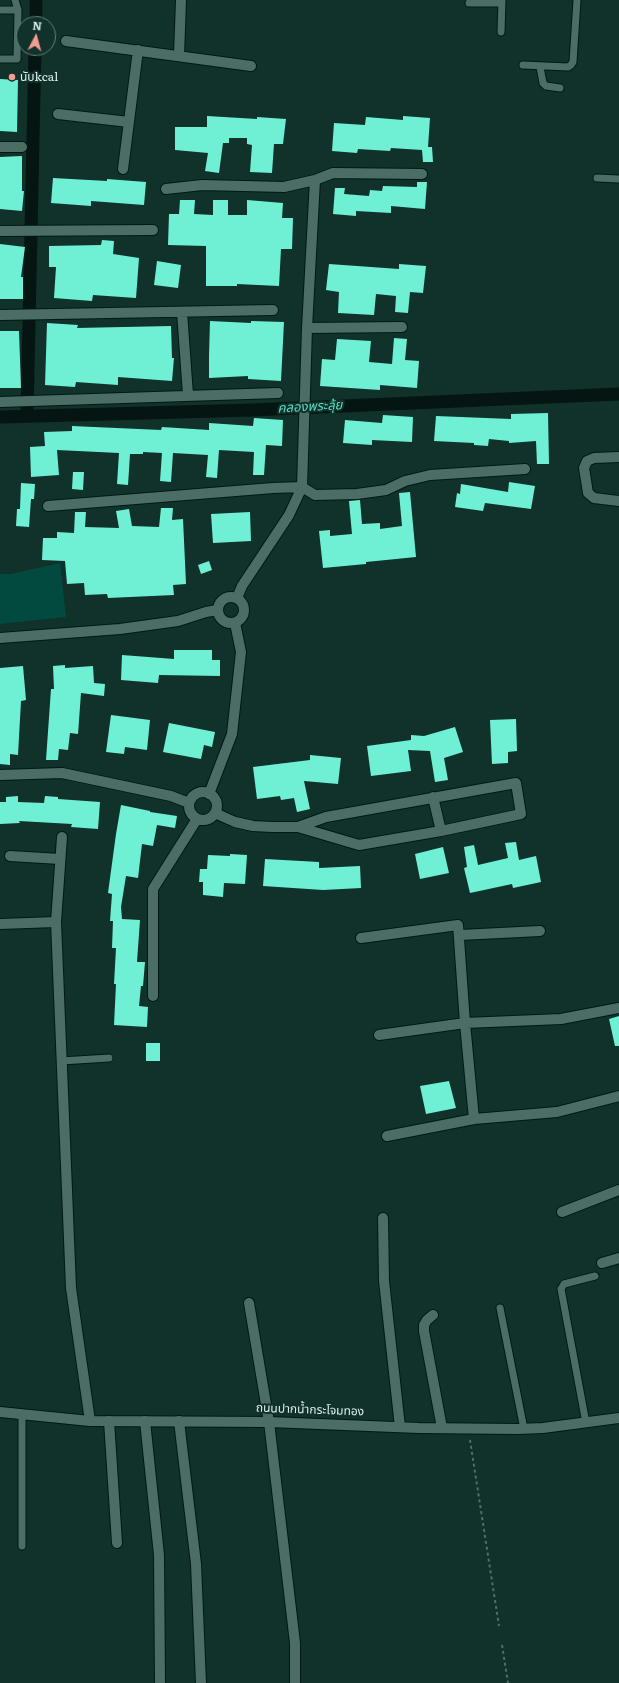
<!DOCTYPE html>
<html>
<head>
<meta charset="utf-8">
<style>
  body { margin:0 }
  #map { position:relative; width:619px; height:1683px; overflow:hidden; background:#10322b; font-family:Literata,serif }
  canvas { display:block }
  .north { position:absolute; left:16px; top:16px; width:40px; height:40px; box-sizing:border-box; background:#10322b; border:1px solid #627e77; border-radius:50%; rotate:6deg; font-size:11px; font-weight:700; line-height:16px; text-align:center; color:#dcefea }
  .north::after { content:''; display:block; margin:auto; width:14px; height:18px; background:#f59c91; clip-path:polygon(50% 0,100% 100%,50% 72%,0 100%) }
</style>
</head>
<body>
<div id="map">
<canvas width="619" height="1683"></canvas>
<div class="north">N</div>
</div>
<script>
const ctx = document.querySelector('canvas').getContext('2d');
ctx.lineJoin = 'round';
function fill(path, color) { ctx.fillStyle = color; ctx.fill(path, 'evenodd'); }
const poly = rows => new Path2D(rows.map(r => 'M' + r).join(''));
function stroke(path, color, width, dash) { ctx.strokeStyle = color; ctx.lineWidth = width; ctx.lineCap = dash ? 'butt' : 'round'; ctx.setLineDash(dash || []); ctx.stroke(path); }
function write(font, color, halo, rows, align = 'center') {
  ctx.font = font + ' Literata,"Noto Sans Thai",serif'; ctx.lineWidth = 4; ctx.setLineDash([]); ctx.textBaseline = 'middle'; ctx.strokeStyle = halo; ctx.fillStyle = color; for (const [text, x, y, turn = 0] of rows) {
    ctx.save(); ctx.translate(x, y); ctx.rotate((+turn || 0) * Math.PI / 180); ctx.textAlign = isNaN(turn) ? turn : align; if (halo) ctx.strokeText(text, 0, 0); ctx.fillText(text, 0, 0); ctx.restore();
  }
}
const green = poly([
  [60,563,66,617,0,624,0,574,11,574]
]);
const canal = poly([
  [36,24,36,0],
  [27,414,35,48],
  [0,417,252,410,619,394]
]);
const building = poly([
  [0,79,18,80,17,132,0,131],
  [207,116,257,119,257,117,286,119,283,144,274,144,272,173,250,172,252,145,247,144,247,138,229,138,229,143,223,143,219,173,205,171,208,153,175,150,175,127,207,127],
  [403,116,430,118,428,147,432,147,433,162,423,162,422,150,391,148,390,151,358,149,357,153,332,151,334,123,365,125,366,117,403,120],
  [22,156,22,191,24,191,22,211,0,209,0,157],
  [53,178,107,181,107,179,146,182,144,205,91,201,91,206,51,203],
  [417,182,427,182,425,209,391,206,391,213,356,211,356,216,333,214,335,188,345,188,344,194,369,196,370,190,382,191,383,186,417,187],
  [180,200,195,200,194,214,213,215,213,200,228,200,228,215,247,215,247,200,283,203,282,218,293,218,292,249,281,249,279,286,237,284,237,286,206,286,206,246,168,245,169,214,179,214],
  [102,240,114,241,113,254,139,258,136,298,93,295,92,301,54,298,56,267,49,267,49,246,101,245],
  [0,244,25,247,21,277,23,277,23,299,0,299],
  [157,261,181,265,178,288,154,285],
  [329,264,399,269,399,264,426,266,423,293,410,292,408,313,395,312,396,296,376,294,374,315,338,313,339,292,326,290],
  [210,321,251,323,251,321,284,322,281,381,248,379,248,376,209,378,209,356],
  [47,323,78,325,77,328,171,326,172,358,174,358,172,381,118,377,118,385,76,382,75,387,45,385],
  [0,331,19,331,21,388,0,388],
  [394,338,407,339,405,360,419,361,417,388,380,385,380,390,320,386,322,359,335,360,337,339,371,341,369,362,392,364],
  [548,413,549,464,537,464,536,441,509,443,509,441,489,439,488,446,474,445,474,443,434,441,436,416,511,419,511,414],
  [383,415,413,417,412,442,372,440,372,445,343,443,345,420,382,423],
  [254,418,283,420,282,446,266,445,264,475,253,475,254,452,219,450,217,478,206,477,208,455,173,453,171,482,160,481,162,453,143,452,143,454,130,454,128,485,117,484,119,453,57,450,59,475,31,477,30,447,45,446,44,432,72,431,72,426,161,430,162,427,209,430,209,423,253,426],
  [73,472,84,472,83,490,72,489],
  [509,482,535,486,531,509,485,503,483,511,455,507,457,493,460,494,461,484,508,492],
  [21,483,35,484,34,499,31,499,29,527,16,526,17,509,20,509],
  [410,492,416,557,366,562,366,564,323,568,319,531,330,530,330,536,352,534,349,501,360,500,362,524,380,523,380,529,402,526,399,493],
  [161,508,173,508,172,520,183,519,186,584,173,585,174,595,108,598,107,594,85,595,84,583,67,584,65,561,42,560,43,538,57,538,57,532,74,533,75,512,86,512,85,527,119,528,116,511,129,509,132,526,159,527],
  [250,512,251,541,213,543,211,514],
  [209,561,212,570,201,574,198,565],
  [174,650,212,650,212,660,220,660,220,676,159,675,158,683,121,680,122,655,174,659],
  [65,665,65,668,93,666,94,683,105,684,104,696,81,693,78,734,70,733,68,750,59,749,58,760,46,760,51,689,54,689,53,666],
  [23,666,26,700,21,701,18,755,10,754,10,765,0,764,0,668],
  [111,715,150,720,147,750,125,747,124,754,106,752],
  [516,719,517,751,508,752,508,763,492,764,490,720],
  [169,723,215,732,212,747,204,745,201,759,163,752],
  [455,727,463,752,444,758,448,780,435,782,430,751,408,750,411,771,371,776,367,746,411,740,411,735,424,736],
  [310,755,341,758,338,784,304,781,310,809,297,812,294,798,281,800,280,796,257,799,253,767,310,760],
  [18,796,18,802,44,803,45,796,58,797,58,799,100,802,98,829,71,827,72,824,19,821,20,823,0,824,0,802,6,802,6,797],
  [121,805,150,811,150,812,177,816,175,828,157,825,153,846,142,844,138,878,126,876,121,907,122,919,140,920,137,962,145,962,143,986,141,986,139,1006,148,1007,147,1027,114,1025,116,984,114,984,116,948,112,948,113,921,110,921,112,894,108,893,116,834],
  [516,842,519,860,536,856,541,882,513,888,512,884,470,893,464,868,467,867,464,847,474,845,478,865,508,858,505,843],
  [443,847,449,873,420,879,415,854],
  [230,854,247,855,245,884,224,883,223,897,203,895,203,882,199,882,200,869,207,869,208,855,230,856],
  [265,859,319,862,319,868,360,866,361,888,323,890,263,886],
  [619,1016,619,1046,615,1046,609,1019],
  [146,1043,160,1043,160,1061,146,1061],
  [449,1081,456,1108,426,1114,420,1086]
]);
const path = poly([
  [470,1440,499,1626],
  [502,1645,508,1683]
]);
const service = poly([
  [469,3,502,3],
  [0,10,18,10],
  [501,32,502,0],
  [0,59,17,59,18,10,15,0],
  [523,65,568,67,571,65,573,62,577,0],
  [540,67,543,83,546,86,560,88],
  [597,178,619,179],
  [61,1061,109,1058],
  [500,1308,524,1429],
  [586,1423,561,1289,564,1284,595,1276],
  [22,1546,22,1416]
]);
const minor = poly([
  [66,41,251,66],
  [179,56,181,0],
  [58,114,129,122],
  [0,147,22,147],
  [123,169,138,50],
  [166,189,202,185,284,187,315,180,333,173,422,174],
  [0,231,153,230],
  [182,312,188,395],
  [0,315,273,310],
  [307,328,402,327],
  [0,402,278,393],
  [619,457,594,458,587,461,584,468,588,493,594,498,619,501],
  [48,506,273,488,302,487,315,495,357,494,386,490,405,481,430,475,525,469],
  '218 610a13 13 0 1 1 26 0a13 13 0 1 1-26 0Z',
  [237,598,242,586,289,515,302,487,307,328,315,180],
  [0,638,120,629,178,621,206,612,217,610],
  [0,775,62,773,171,796,189,803],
  '189 806a14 14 0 1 1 28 0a14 14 0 1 1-28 0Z',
  [209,794,232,734,241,652,235,623],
  [433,797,441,831],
  [215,813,235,822,253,826,272,827,298,827,326,817,516,783,521,814,441,831,359,845,298,827],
  [62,837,56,922,71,1288,90,1421],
  [10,856,60,859],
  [0,924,56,922],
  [460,935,540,931],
  [361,938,458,925,465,1023,561,1019,619,1008],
  [153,996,153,889,197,819],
  [379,1035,465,1023,474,1119],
  [387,1136,474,1119,557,1112,619,1096],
  [562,1212,619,1190],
  [383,1218,384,1281,400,1427],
  [602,1263,619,1258],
  [249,1303,269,1422,295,1643,295,1683],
  [433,1315,427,1320,424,1325,424,1331,442,1428],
  [109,1421,117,1543],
  [145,1421,159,1555,160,1683],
  [179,1421,196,1564,201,1683]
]);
const tertiary = poly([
  [0,1412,90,1421,269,1422,419,1428,517,1429,543,1428,619,1418]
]);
const markers = [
  [12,77,4,"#f59c91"]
];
const poiNames = [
  ["นับkcal",20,77]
];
const streetNames = [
  ["ถนนปากน้ำกระโจมทอง",310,1410,2]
];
const waterNames = [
  ["คลองพระลุ้ย",310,407,-3]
];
fill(green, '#024a3f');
stroke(canal, '#051511', 13);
fill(building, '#6ff0d5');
stroke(service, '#011914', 9);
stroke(minor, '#011914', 12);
stroke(tertiary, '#011914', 12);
stroke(path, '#516e68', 2, [3, 3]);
stroke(service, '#4b6d65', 7);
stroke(minor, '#4b6d65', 10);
stroke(tertiary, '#4b6d65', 10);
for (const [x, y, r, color] of markers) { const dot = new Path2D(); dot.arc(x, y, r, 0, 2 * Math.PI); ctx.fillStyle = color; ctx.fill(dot); stroke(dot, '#10322b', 1.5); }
write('12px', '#dcefea', '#10322b', poiNames, 'left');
write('12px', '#dcefea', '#10322b', streetNames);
write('italic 13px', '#58dbc1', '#10322b', waterNames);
</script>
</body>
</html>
